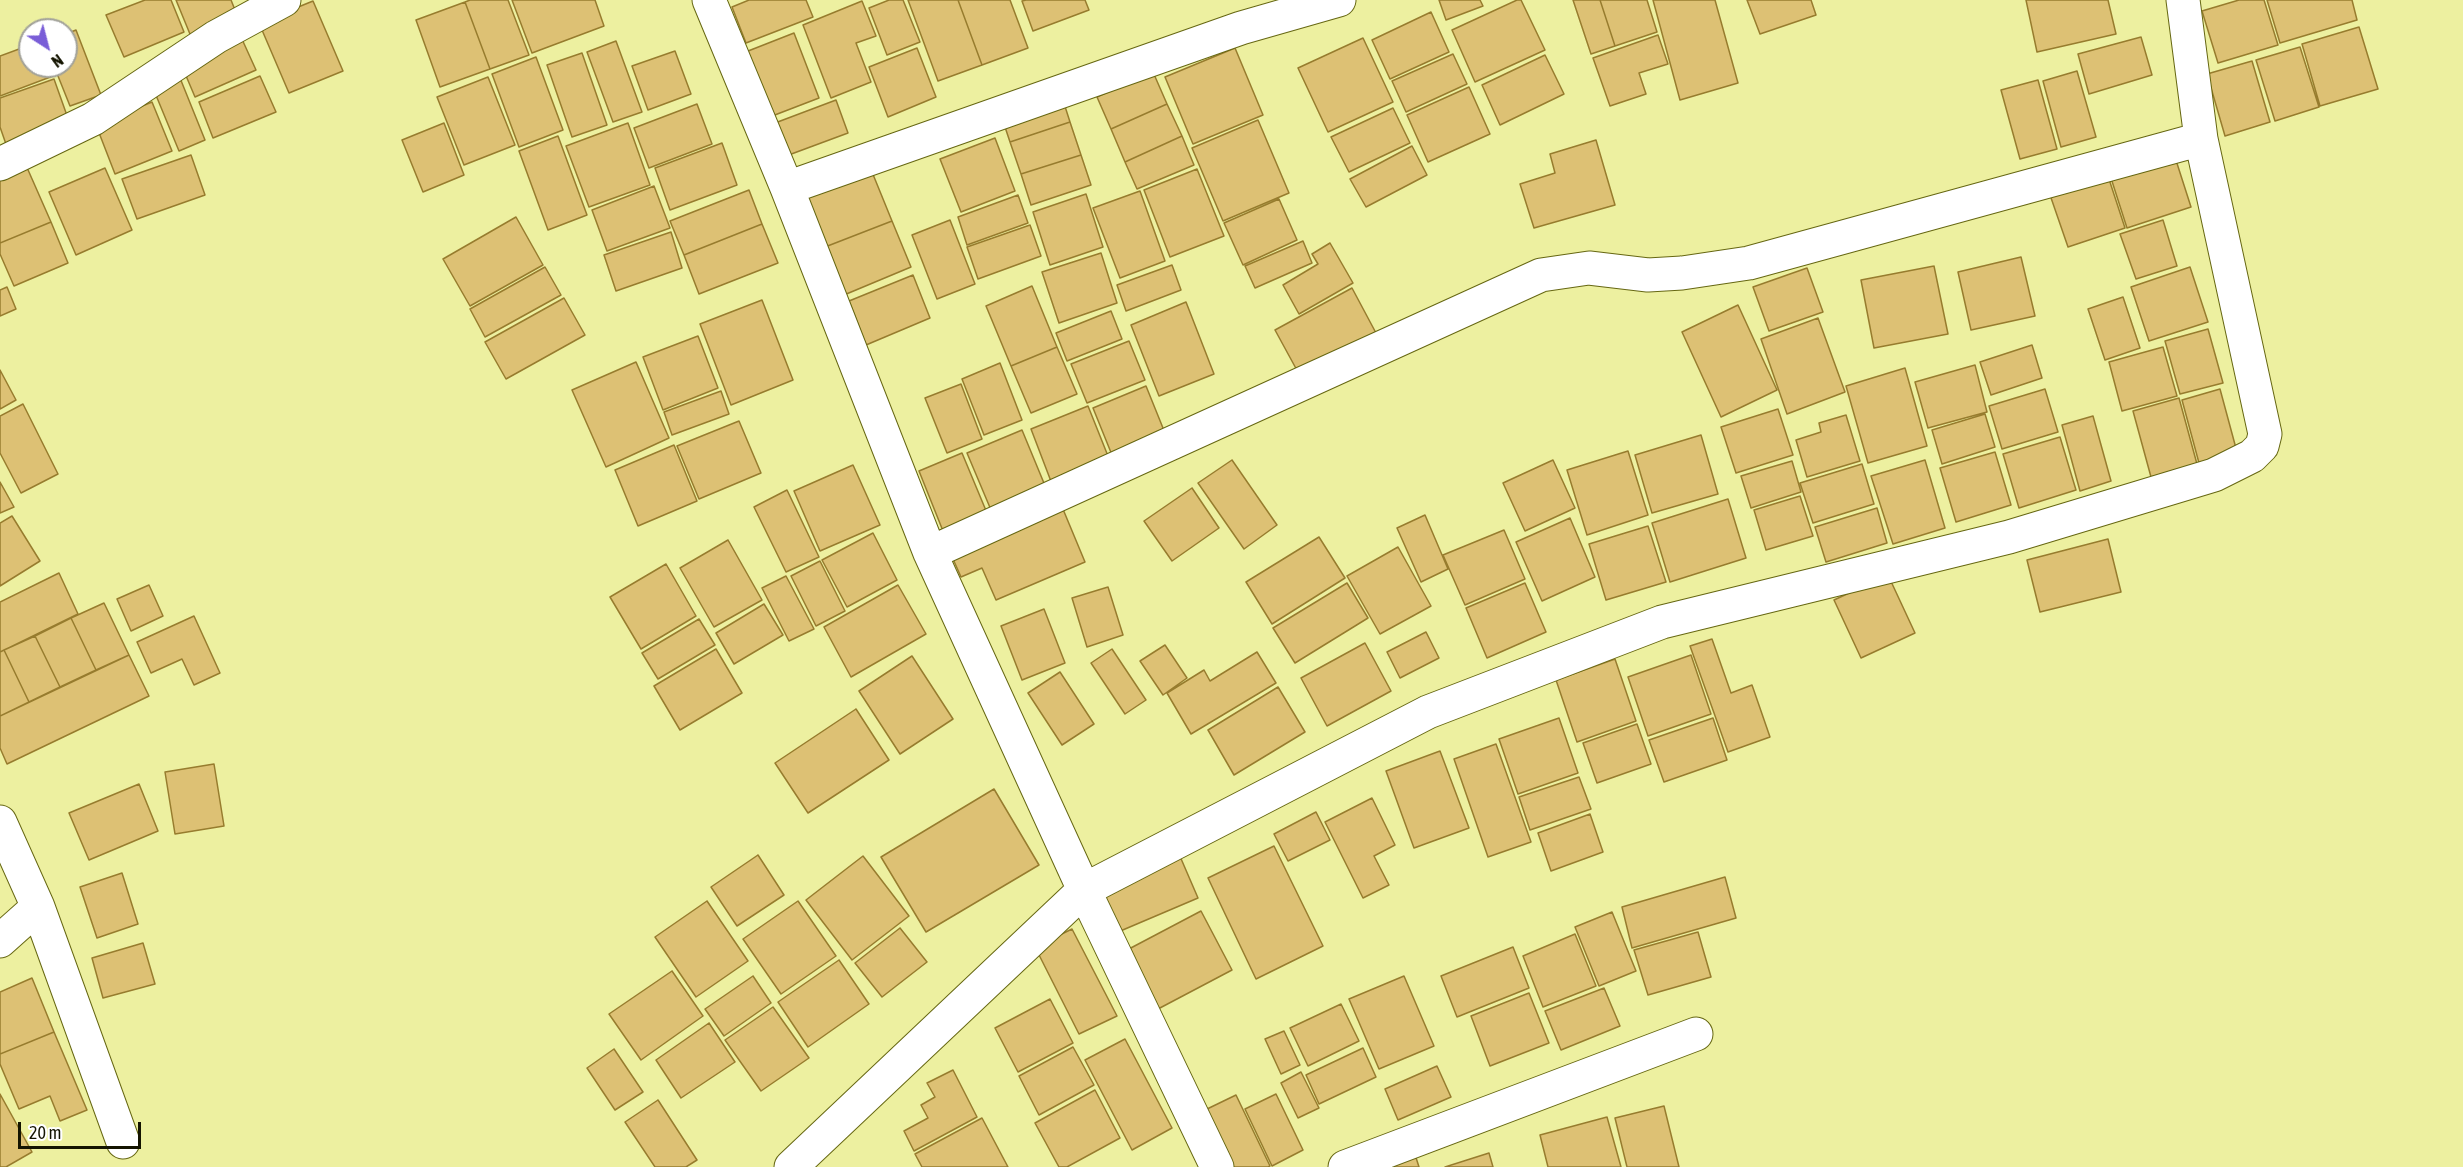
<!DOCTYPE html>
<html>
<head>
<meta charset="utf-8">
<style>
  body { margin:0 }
  #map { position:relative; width:2463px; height:1167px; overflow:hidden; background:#edf0a0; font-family:"Asap Condensed",sans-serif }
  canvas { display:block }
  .north { position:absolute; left:18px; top:18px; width:60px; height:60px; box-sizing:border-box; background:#fff; border:2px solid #a1a199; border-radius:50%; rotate:144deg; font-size:16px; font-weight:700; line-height:24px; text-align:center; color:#141400 }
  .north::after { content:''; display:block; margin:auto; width:21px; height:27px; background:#795dd7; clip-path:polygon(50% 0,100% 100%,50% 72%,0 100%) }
  .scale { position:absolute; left:18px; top:1122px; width:123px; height:27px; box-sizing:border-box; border:3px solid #141400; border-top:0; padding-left:8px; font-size:18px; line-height:21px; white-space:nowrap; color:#141400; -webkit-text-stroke:4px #fff; paint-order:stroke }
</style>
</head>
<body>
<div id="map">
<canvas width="2463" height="1167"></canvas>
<div class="north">N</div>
<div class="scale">20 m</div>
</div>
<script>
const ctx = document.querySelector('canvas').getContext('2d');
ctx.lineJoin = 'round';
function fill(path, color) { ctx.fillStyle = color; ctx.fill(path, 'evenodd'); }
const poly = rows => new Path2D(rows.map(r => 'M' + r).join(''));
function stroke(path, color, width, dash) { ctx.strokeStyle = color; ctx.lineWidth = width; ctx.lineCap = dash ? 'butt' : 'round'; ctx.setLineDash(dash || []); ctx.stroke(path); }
const building = poly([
  [145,0,171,0,184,32,124,57,106,15,145,0],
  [176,0,231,0,239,20,192,39,176,0],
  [470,0,508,0,529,55,490,69,465,2,470,0],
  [512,0,595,0,604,26,532,53,512,0],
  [749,0,806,0,813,17,746,43,732,7,749,0],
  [889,0,903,0,920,42,887,55,869,8,889,0],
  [908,0,958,0,982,65,938,81,908,0],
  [958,0,1010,0,1028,48,982,65,958,0],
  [1026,0,1085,0,1089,10,1033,31,1022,1,1026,0],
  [1439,0,1480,0,1483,6,1446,20,1439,0],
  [1517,0,1521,0,1545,50,1475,82,1452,30,1517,0],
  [1573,0,1600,0,1615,46,1591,54,1573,0],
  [1600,0,1647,0,1657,32,1615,46,1600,0],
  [1653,0,1715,0,1738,83,1680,100,1653,0],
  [1747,0,1811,0,1816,15,1760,34,1747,0],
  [2026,0,2108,0,2116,34,2037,52,2026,0],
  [2239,0,2264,0,2278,45,2218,63,2202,11,2239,0],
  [2267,0,2352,0,2357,20,2280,43,2267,0],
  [313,1,343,71,289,93,259,23,313,1],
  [862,1,876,36,856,43,871,82,831,98,803,25,862,1],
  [465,2,490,69,440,87,416,20,465,2],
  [1431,12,1449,52,1390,79,1372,40,1431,12],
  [2359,27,2378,89,2320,106,2302,44,2359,27],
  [76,30,101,95,70,106,54,66,66,66,66,34,76,30],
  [794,33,819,98,767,118,743,53,794,33],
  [1658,35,1668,64,1639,73,1646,94,1610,106,1593,58,1658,35],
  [241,37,256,70,195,97,181,64,241,37],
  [2141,37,2152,75,2089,94,2078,54,2141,37],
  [1363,38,1393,102,1328,132,1298,68,1363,38],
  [616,41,642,112,613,122,587,52,616,41],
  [30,45,30,66,50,66,53,76,0,96,0,56,30,45],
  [2300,47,2319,107,2275,121,2256,60,2300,47],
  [917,48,936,97,888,117,869,67,917,48],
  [1235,48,1263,115,1193,144,1165,77,1235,48],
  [675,51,691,94,648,110,632,66,675,51],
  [582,53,607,125,572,137,547,65,582,53],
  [1453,54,1467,84,1406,112,1392,81,1453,54],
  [1545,55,1564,94,1500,125,1482,85,1545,55],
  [536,57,563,130,519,147,492,74,536,57],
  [2252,61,2270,122,2225,136,2207,74,2252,61],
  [2077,71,2096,137,2061,147,2043,81,2077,71],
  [1153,72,1167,104,1111,129,1097,97,1153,72],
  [260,76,276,112,213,138,199,102,260,76],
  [488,77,515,145,464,165,437,97,488,77],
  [180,78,205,140,179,151,153,88,180,78],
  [54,79,70,124,7,147,0,127,0,98,54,79],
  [2038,80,2057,149,2020,159,2001,90,2038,80],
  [1469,87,1490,134,1428,162,1407,115,1469,87],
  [1062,97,1070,122,1010,142,1002,118,1062,97],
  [836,100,848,133,786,156,775,123,836,100],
  [152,102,172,151,115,174,96,125,152,102],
  [697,104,712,144,649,168,634,128,697,104],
  [1167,104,1182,136,1125,162,1111,129,1167,104],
  [1393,108,1410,143,1349,172,1331,137,1393,108],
  [1258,120,1289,193,1223,221,1192,148,1258,120],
  [1070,122,1081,155,1021,174,1010,142,1070,122],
  [444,123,464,175,423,192,402,140,444,123],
  [628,123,650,185,589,207,566,146,628,123],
  [558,136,587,215,548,230,519,151,558,136],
  [1182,136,1194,165,1137,189,1125,162,1182,136],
  [995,138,1015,191,961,212,940,159,995,138],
  [1596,140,1615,205,1534,228,1520,184,1555,173,1550,154,1596,140],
  [722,143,737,185,670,210,655,168,722,143],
  [1412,146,1427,175,1366,207,1350,179,1412,146],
  [2174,154,2191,207,2127,228,2110,175,2174,154],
  [191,155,205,195,137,219,122,179,191,155],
  [1081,155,1091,185,1031,205,1021,174,1081,155],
  [25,163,51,222,0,243,0,173,25,163],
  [870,167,892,221,825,247,804,194,870,167],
  [105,168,132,230,76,255,49,192,105,168],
  [1197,169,1224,236,1170,257,1144,190,1197,169],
  [2107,173,2125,228,2068,247,2049,192,2107,173],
  [654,186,670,228,607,251,592,210,654,186],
  [749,190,762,224,684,255,670,221,749,190],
  [1140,191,1165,261,1120,278,1093,208,1140,191],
  [1086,194,1103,247,1050,265,1033,212,1086,194],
  [1018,195,1028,223,967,245,958,217,1018,195],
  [1279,199,1297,240,1243,265,1224,223,1279,199],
  [516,217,543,265,470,306,443,259,516,217],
  [950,220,975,284,937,299,912,235,950,220],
  [2163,220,2177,266,2136,279,2120,234,2163,220],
  [892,221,911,267,844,295,825,247,892,221],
  [51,222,68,263,14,286,0,254,0,243,51,222],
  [762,224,778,263,699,294,684,255,762,224],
  [1030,225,1041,256,978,279,967,247,1030,225],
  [671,232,682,268,616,291,604,255,671,232],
  [1303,241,1312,263,1255,288,1245,266,1303,241],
  [1330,243,1353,283,1299,314,1283,285,1318,264,1312,254,1330,243],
  [1101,253,1117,303,1059,323,1042,272,1101,253],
  [2021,257,2035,316,1971,330,1958,272,2021,257],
  [1172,265,1181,290,1126,311,1117,285,1172,265],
  [1934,266,1948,334,1874,348,1861,280,1934,266],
  [545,267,561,295,485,337,470,309,545,267],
  [2190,267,2208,322,2149,341,2131,287,2190,267],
  [1807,268,1823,312,1769,331,1753,287,1807,268],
  [913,275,930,318,866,345,849,301,913,275],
  [1032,286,1057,347,1011,366,986,306,1032,286],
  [7,287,16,309,0,316,0,290,7,287],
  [1352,288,1376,333,1299,374,1275,330,1352,288],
  [2123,297,2140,348,2105,360,2088,309,2123,297],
  [564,298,585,335,506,379,485,342,564,298],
  [762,300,793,380,731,405,700,324,762,300],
  [1186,302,1214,374,1159,396,1131,325,1186,302],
  [1738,305,1777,390,1721,417,1682,332,1738,305],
  [1111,311,1122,339,1067,361,1056,333,1111,311],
  [1818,318,1845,392,1787,414,1761,339,1818,318],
  [2208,329,2223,383,2180,394,2165,341,2208,329],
  [698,336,718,388,663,410,643,357,698,336],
  [1129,341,1145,380,1087,403,1071,364,1129,341],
  [2032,345,2042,378,1991,395,1980,362,2032,345],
  [1057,347,1077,394,1031,413,1011,366,1057,347],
  [2163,347,2177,396,2122,411,2109,362,2163,347],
  [636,362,669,438,606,467,572,390,636,362],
  [1000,363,1022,420,984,435,962,379,1000,363],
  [1975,365,1987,412,1928,428,1915,382,1975,365],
  [1905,368,1927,446,1868,463,1846,386,1905,368],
  [0,370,16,400,0,409,0,370],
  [961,384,982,439,947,453,925,398,961,384],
  [1146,386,1165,433,1112,455,1093,408,1146,386],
  [2045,389,2058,432,2002,449,1989,406,2045,389],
  [2220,389,2237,452,2199,463,2182,400,2220,389],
  [721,391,729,414,672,435,664,412,721,391],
  [2179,398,2197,464,2151,477,2133,411,2179,398],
  [23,404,58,474,21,493,0,453,0,416,23,404],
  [1088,406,1110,461,1052,484,1031,429,1088,406],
  [1778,409,1793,455,1736,473,1721,427,1778,409],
  [1985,414,1995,447,1942,464,1932,430,1985,414],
  [1846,415,1860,461,1807,477,1796,440,1821,432,1819,423,1846,415],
  [2093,416,2111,481,2080,491,2062,425,2093,416],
  [739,421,761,473,699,499,677,446,739,421],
  [1022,430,1046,488,991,510,967,453,1022,430],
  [1701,435,1718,494,1652,513,1635,455,1701,435],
  [2060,437,2076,490,2019,508,2003,454,2060,437],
  [674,445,697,501,638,526,615,470,674,445],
  [1628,451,1648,515,1587,535,1567,470,1628,451],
  [1995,452,2011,505,1956,522,1940,468,1995,452],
  [962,453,987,513,943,531,919,471,962,453],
  [1232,460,1277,525,1244,549,1198,483,1232,460],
  [1553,460,1575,508,1525,531,1503,483,1553,460],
  [1925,460,1945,528,1893,544,1871,476,1925,460],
  [1792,461,1801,492,1751,508,1741,476,1792,461],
  [1862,464,1874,504,1813,523,1800,483,1862,464],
  [853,465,880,525,820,551,794,491,853,465],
  [0,482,14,507,0,513,0,482],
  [1192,488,1219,528,1172,561,1144,521,1192,488],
  [787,490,819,557,786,572,754,507,787,490],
  [1800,496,1813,536,1766,550,1754,510,1800,496],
  [1728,499,1746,558,1670,582,1652,523,1728,499],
  [1060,502,1085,562,996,600,982,568,961,577,949,550,1060,502],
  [1877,508,1887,543,1826,562,1815,527,1877,508],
  [1425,515,1448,569,1421,582,1397,528,1425,515],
  [12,516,40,561,0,586,0,523,12,516],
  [1570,518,1595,577,1542,601,1516,542,1570,518],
  [1648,526,1666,582,1606,600,1589,544,1648,526],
  [1504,530,1525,579,1465,605,1443,555,1504,530],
  [873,533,897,580,847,607,822,560,873,533],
  [1319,537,1345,578,1272,624,1246,582,1319,537],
  [2108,539,2121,592,2040,612,2027,560,2108,539],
  [728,540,762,600,714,627,680,568,728,540],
  [1398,547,1431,606,1380,634,1347,576,1398,547],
  [820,561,845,611,816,626,791,576,820,561],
  [666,564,696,616,641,649,610,597,666,564],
  [59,573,78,614,0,652,0,602,59,573],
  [1888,575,1915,633,1861,658,1834,600,1888,575],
  [786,576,814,629,789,641,762,588,786,576],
  [1347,583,1368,618,1295,663,1273,628,1347,583],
  [1525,583,1546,632,1487,658,1466,608,1525,583],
  [149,585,163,616,131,631,117,599,149,585],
  [898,585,926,634,851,677,824,627,898,585],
  [1108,587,1123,635,1087,647,1072,598,1108,587],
  [104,603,129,655,96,670,71,618,104,603],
  [764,604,783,635,734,664,716,633,764,604],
  [1044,609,1065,663,1022,680,1001,626,1044,609],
  [194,616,220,673,194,685,182,659,151,673,137,642,194,616],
  [71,618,96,670,60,687,35,636,71,618],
  [699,619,715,645,658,679,642,653,699,619],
  [1426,632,1439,658,1400,678,1387,652,1426,632],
  [35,636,60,687,29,702,4,650,35,636],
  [1712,639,1731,693,1752,685,1770,737,1728,752,1690,646,1712,639],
  [1365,643,1391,691,1327,726,1301,678,1365,643],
  [1165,645,1187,678,1163,695,1140,661,1165,645],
  [716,649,742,693,680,730,654,686,716,649],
  [1112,649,1146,700,1125,714,1091,663,1112,649],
  [4,650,29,702,0,716,0,652,4,650],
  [1257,652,1276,683,1191,734,1167,693,1204,670,1210,681,1257,652],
  [129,655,149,696,7,764,0,748,0,716,129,655],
  [1691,655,1711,714,1648,736,1628,677,1691,655],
  [912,656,953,719,900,754,859,691,912,656],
  [1615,659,1636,721,1577,742,1556,680,1615,659],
  [1060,672,1094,724,1062,745,1028,693,1060,672],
  [1278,687,1305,732,1234,775,1208,730,1278,687],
  [856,709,889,760,808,813,775,763,856,709],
  [1559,718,1578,773,1518,794,1499,739,1559,718],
  [1713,718,1727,760,1664,782,1649,740,1713,718],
  [1637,724,1651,764,1597,783,1583,743,1637,724],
  [1496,744,1531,842,1488,857,1454,759,1496,744],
  [1440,751,1469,828,1414,848,1386,771,1440,751],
  [214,764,224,826,175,834,165,772,214,764],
  [1579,777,1591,809,1530,830,1519,797,1579,777],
  [139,784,158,831,89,860,69,813,139,784],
  [994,789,1039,865,926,932,881,857,994,789],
  [1372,798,1395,845,1374,856,1389,885,1363,898,1325,822,1372,798],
  [1316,812,1330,840,1288,861,1274,834,1316,812],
  [1590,814,1603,852,1551,871,1538,833,1590,814],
  [1274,846,1323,946,1256,979,1208,878,1274,846],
  [1179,854,1198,898,1111,935,1093,891,1179,854],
  [758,855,784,895,737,926,711,887,758,855],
  [863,856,909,916,852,960,806,900,863,856],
  [122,873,138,924,97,938,80,887,122,873],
  [1725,877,1736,918,1632,948,1622,907,1725,877],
  [707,901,748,961,696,997,655,937,707,901],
  [798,901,836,956,781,994,743,939,798,901],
  [1201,911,1232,970,1158,1009,1127,950,1201,911],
  [1612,912,1636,971,1599,986,1575,927,1612,912],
  [900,928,927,962,882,997,855,963,900,928],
  [1072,929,1117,1016,1079,1034,1035,947,1072,929],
  [1698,932,1711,977,1648,995,1634,950,1698,932],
  [1575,934,1596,986,1543,1007,1523,956,1575,934],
  [143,943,155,984,103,998,92,958,143,943],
  [1513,947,1529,988,1457,1017,1441,976,1513,947],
  [839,960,869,1004,808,1047,778,1002,839,960],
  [672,971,703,1016,641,1060,609,1014,672,971],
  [753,976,771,1003,724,1036,705,1009,753,976],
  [1404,976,1434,1046,1379,1069,1349,999,1404,976],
  [32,978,54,1032,0,1054,0,992,32,978],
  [1604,988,1620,1026,1561,1050,1545,1011,1604,988],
  [1529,993,1549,1043,1490,1066,1471,1016,1529,993],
  [1050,999,1073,1043,1018,1072,995,1028,1050,999],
  [1341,1004,1359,1041,1308,1066,1290,1028,1341,1004],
  [773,1007,809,1058,761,1091,725,1040,773,1007],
  [709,1023,735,1062,681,1098,656,1060,709,1023],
  [1284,1031,1300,1065,1281,1074,1265,1039,1284,1031],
  [54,1032,87,1110,60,1121,50,1096,19,1109,0,1064,0,1054,54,1032],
  [1125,1039,1172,1128,1132,1150,1085,1060,1125,1039],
  [1073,1047,1094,1085,1039,1115,1019,1076,1073,1047],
  [1363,1048,1376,1077,1319,1104,1306,1075,1363,1048],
  [614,1049,643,1092,615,1110,587,1068,614,1049],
  [1437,1066,1451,1097,1398,1120,1385,1089,1437,1066],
  [953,1070,977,1117,914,1151,904,1131,928,1118,921,1105,935,1097,927,1083,953,1070],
  [1301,1072,1319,1108,1298,1118,1281,1083,1301,1072],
  [1095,1090,1120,1138,1067,1167,1059,1167,1035,1123,1095,1090],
  [0,1094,32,1152,6,1167,0,1167,0,1094],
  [1276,1094,1303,1150,1272,1166,1245,1109,1276,1094],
  [1236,1095,1270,1166,1268,1167,1233,1167,1205,1110,1236,1095],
  [658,1100,697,1160,686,1167,655,1167,625,1122,658,1100],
  [1664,1106,1679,1167,1627,1167,1615,1118,1664,1106],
  [1607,1117,1621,1167,1548,1167,1540,1135,1607,1117],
  [982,1118,1008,1167,922,1167,915,1154,982,1118],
  [1412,1145,1419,1167,1387,1167,1412,1145],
  [1489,1153,1493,1167,1445,1167,1489,1153]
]);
const minor = poly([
  [709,0,787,188,930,553,1084,890,791,1167],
  [0,164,93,119,216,37,284,0],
  [787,188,1241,28,1339,0],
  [930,553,1541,275,1589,268,1648,275,1682,273,1749,263,2201,139],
  [0,822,38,907,0,941],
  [38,907,123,1142],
  [1217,1167,1084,890,1428,712,1662,622,2009,537,2214,475,2252,456,2262,446,2265,434,2201,139,2183,0],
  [1345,1167,1696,1034]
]);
fill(building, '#ddc174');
stroke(building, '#977c2e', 1.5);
stroke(minor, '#666712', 35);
stroke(minor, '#fff', 33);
</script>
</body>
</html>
